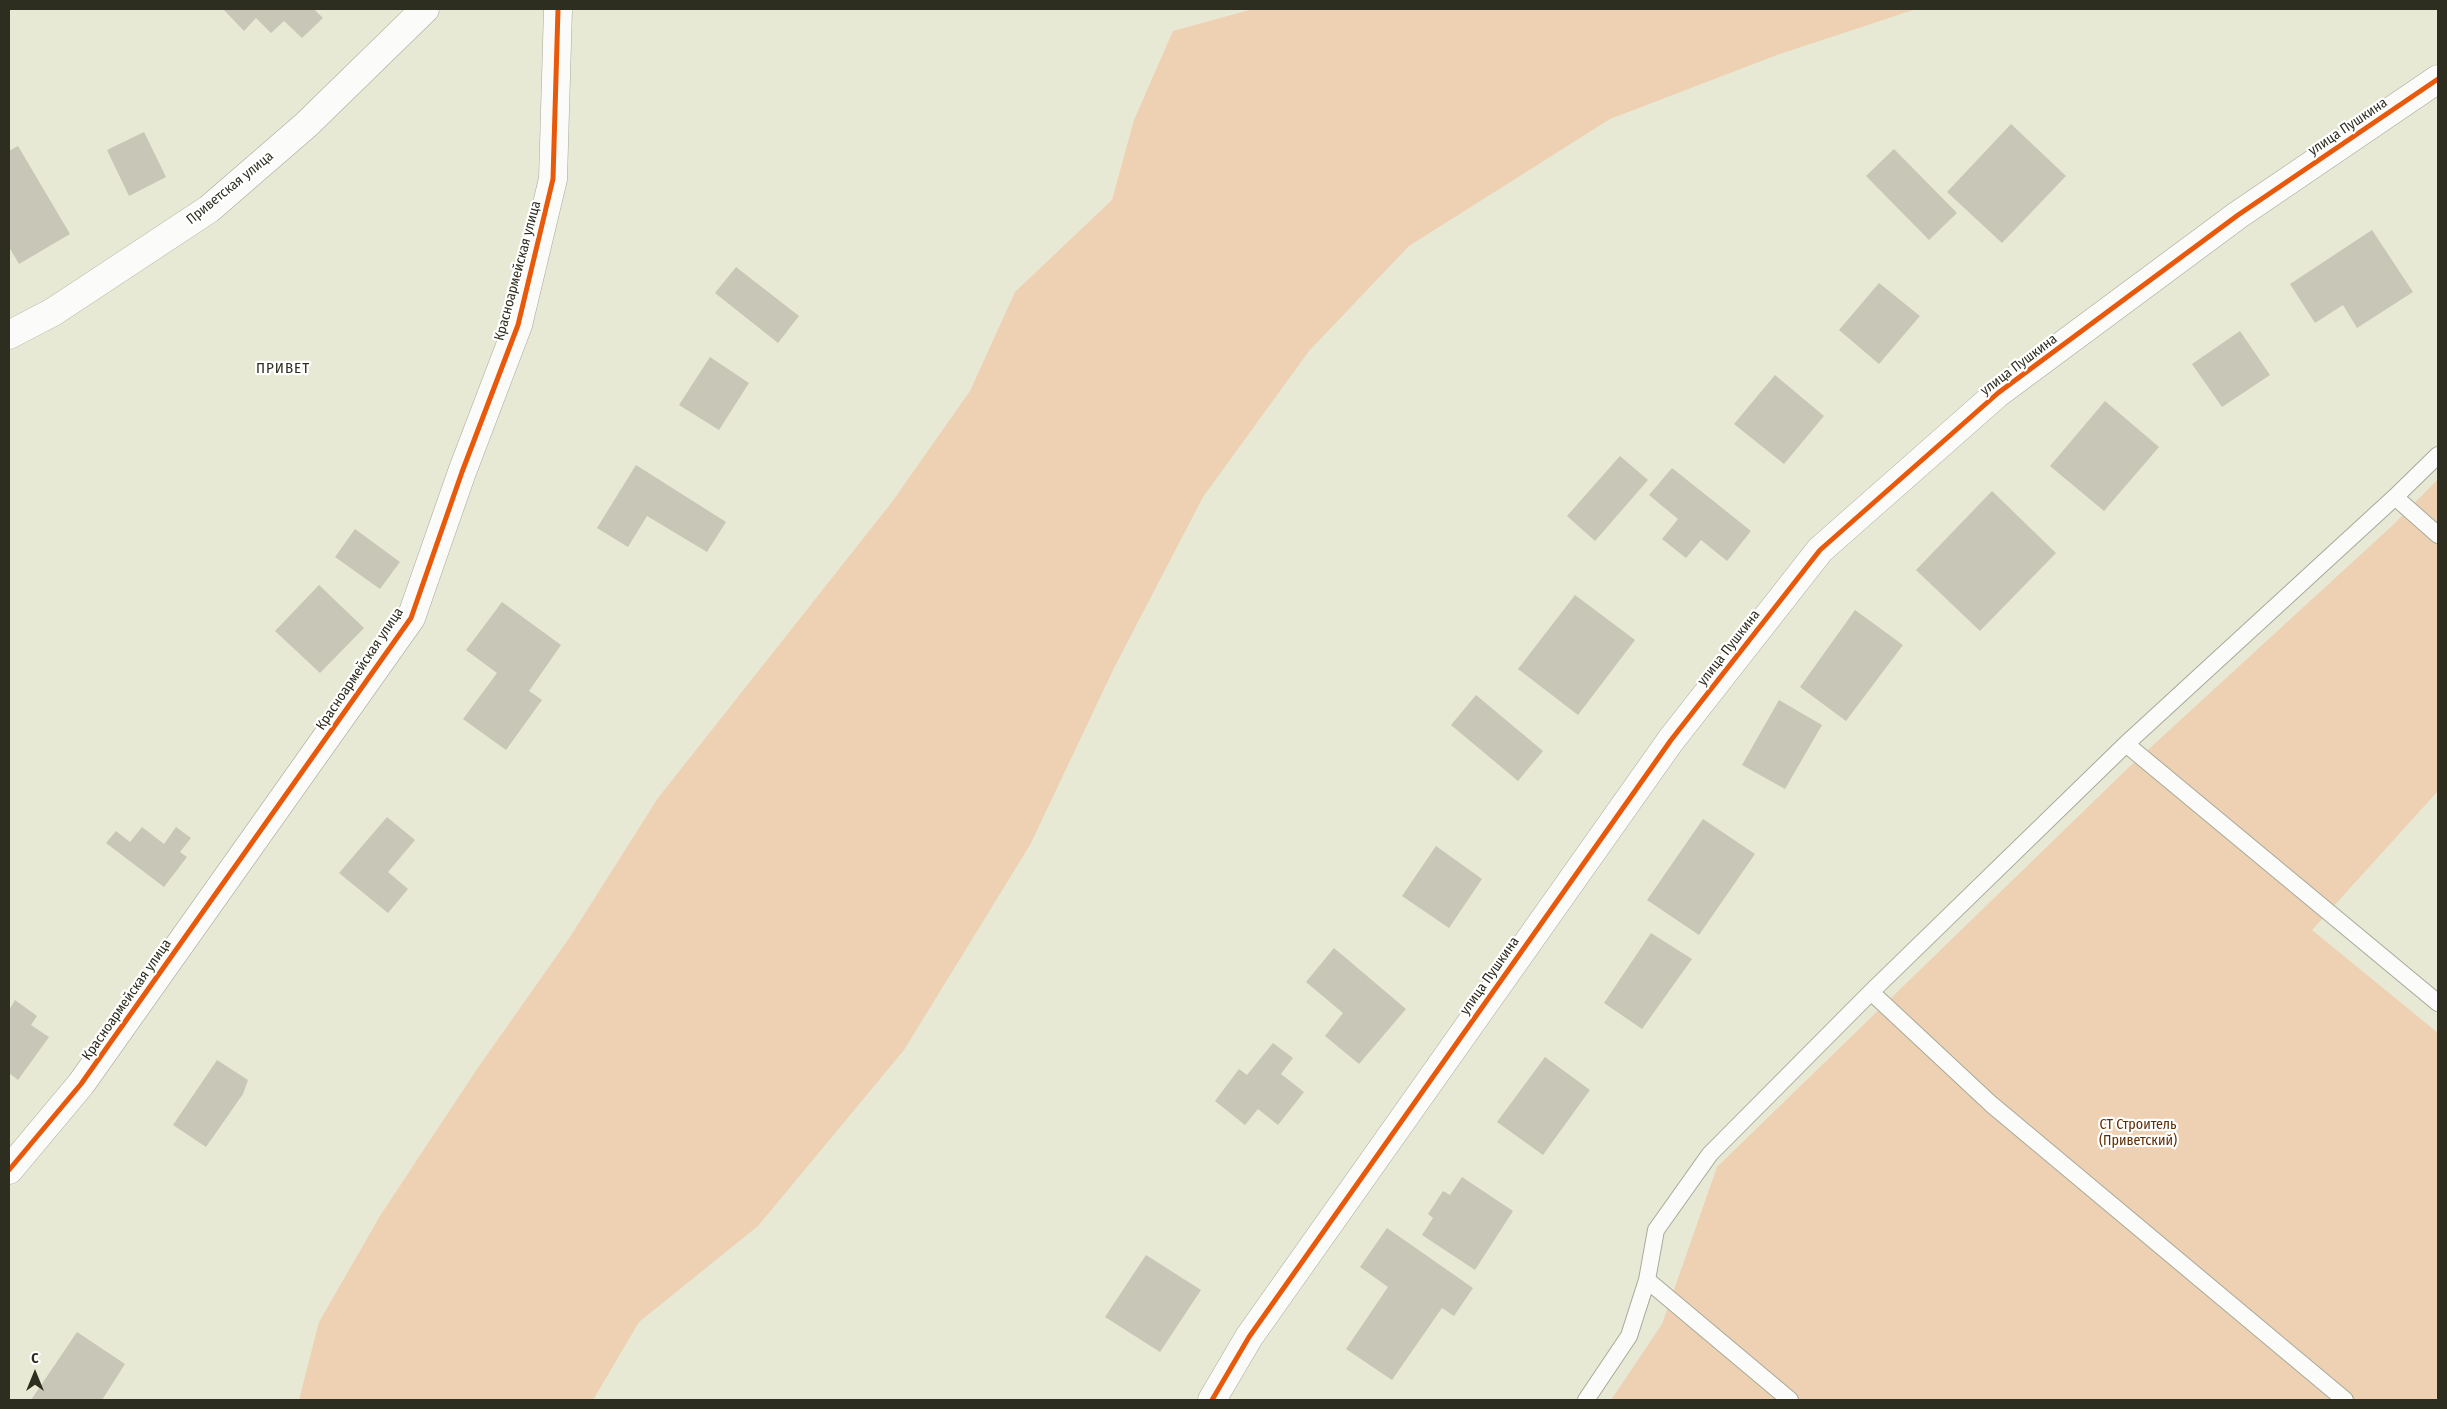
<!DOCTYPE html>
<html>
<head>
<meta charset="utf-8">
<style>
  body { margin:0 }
  #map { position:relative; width:2447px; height:1409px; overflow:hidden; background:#e7e9d4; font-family:"Fira Sans Condensed",sans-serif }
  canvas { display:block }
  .frame { position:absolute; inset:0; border:10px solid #2e2e20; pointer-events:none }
  .north { position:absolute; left:10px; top:1349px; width:50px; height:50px; -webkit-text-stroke:4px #fff; paint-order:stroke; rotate:0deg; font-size:14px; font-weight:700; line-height:20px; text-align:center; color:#2e2e20 }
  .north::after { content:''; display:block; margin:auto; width:18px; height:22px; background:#2e2e20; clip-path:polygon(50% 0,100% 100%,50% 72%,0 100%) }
</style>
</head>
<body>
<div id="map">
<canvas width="2447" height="1409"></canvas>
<div class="frame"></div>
<div class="north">С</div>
</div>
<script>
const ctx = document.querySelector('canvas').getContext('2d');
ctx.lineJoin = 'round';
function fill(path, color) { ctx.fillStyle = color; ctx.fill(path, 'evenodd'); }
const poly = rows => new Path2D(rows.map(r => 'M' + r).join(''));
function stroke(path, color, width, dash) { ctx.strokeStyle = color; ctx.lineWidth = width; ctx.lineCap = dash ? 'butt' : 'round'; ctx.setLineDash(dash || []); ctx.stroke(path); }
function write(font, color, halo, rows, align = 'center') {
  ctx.font = font + ' "Fira Sans Condensed",sans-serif'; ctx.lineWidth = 4.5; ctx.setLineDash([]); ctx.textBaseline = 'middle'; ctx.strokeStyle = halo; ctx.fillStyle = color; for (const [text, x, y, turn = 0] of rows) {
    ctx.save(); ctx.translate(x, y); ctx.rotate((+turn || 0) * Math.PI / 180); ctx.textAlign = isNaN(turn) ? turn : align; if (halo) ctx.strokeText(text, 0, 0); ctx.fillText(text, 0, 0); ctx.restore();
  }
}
const green = poly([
  [1253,9,1916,9,1777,55,1610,119,1409,246,1309,351,1203,497,1114,668,1030,845,904,1050,758,1226,639,1322,593,1400,299,1400,319,1322,380,1216,477,1069,570,937,658,798,892,502,970,391,1015,292,1112,200,1134,120,1173,31],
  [2438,479,2438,791,2312,930,2438,1033,2438,1400,1611,1400,1662,1324,1717,1167,2126,770,2394,524]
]);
const building = poly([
  [223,9,314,9,323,18,302,38,284,21,271,33,256,18,244,31],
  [2011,124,2066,176,2002,243,1947,192],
  [144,132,166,177,129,196,107,150],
  [18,146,70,234,19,264,9,247,9,151],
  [1894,149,1957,213,1929,240,1866,176],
  [2372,230,2413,292,2357,328,2343,305,2315,323,2290,284],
  [736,267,799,316,778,343,715,293],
  [1879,283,1920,316,1879,364,1839,330],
  [2240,331,2270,375,2222,407,2192,364],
  [710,357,749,383,719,430,679,405],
  [1775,375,1824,416,1784,464,1734,424],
  [2105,401,2159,447,2104,511,2050,466],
  [1620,456,1648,480,1595,541,1567,516],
  [636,465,726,522,707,552,647,516,628,547,597,528],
  [1672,468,1751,531,1727,561,1701,540,1686,558,1662,539,1678,519,1649,495],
  [1992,491,2056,553,1980,631,1916,570],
  [355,529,400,562,380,589,335,557],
  [319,585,364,628,320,673,275,631],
  [1575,595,1635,640,1578,715,1518,669],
  [502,602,561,645,529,691,542,700,506,750,463,719,497,673,466,650],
  [1855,610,1903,645,1846,721,1800,687],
  [1476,695,1543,751,1518,781,1451,725],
  [1779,700,1822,725,1785,789,1742,765],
  [387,817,415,840,388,872,408,889,388,913,339,873],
  [1703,819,1755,854,1699,935,1647,900],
  [142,827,164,844,176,827,191,838,180,852,187,857,164,887,106,843,116,831,130,842],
  [1436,846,1482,879,1449,928,1402,896],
  [1651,933,1692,959,1642,1029,1604,1003],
  [1334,948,1406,1009,1359,1064,1325,1036,1343,1013,1306,982],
  [15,1000,37,1016,31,1025,49,1037,18,1080,9,1073,9,1010],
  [1273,1043,1293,1058,1281,1074,1304,1092,1278,1125,1258,1109,1245,1125,1215,1101,1239,1069,1247,1075],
  [1545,1057,1590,1090,1543,1155,1497,1122],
  [217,1060,248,1080,243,1094,206,1147,173,1125],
  [1462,1177,1513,1211,1475,1270,1422,1235,1433,1218,1428,1214,1443,1191,1450,1195],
  [1387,1228,1473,1288,1454,1316,1442,1308,1392,1380,1346,1349,1388,1287,1360,1267],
  [1146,1255,1201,1290,1160,1352,1105,1317],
  [77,1332,125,1364,102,1400,31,1400]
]);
const service = poly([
  [2395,497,2438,535],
  [2126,744,2438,1003],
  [1871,992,1991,1104,2345,1400],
  [1647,1280,1790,1400],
  [1586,1400,1629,1336,1647,1280,1656,1230,1710,1154,1871,992,2126,744,2395,497,2438,455]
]);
const minor = poly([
  [9,335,53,312,209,209,306,125,425,9],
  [9,1170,81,1084,411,618,462,472,518,325,553,179,558,9],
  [1212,1400,1249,1337,1671,740,1820,550,1998,393,2238,215,2438,79]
]);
const cycleway = poly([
  [9,1170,81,1084,411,618,462,472,518,325,553,179,558,9],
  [1212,1400,1249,1337,1671,740,1820,550,1998,393,2238,215,2438,79]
]);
const streetNames = [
  ["улица Пушкина",2348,127,-34],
  ["Приветская улица",230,188,-39],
  ["Красноармейская улица",518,271,-75],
  ["улица Пушкина",2019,365,-37],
  ["улица Пушкина",1729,648,-52],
  ["Красноармейская улица",360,669,-56],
  ["улица Пушкина",1490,976,-55],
  ["Красноармейская улица",127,1000,-55]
];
const parkNames = [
  ["СТ Строитель",2138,1125],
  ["(Приветский)",2138,1141]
];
const neighbourhoodNames = [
  ["ПРИВЕТ",283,369]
];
fill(green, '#eed0b3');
fill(building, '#c8c6b6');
stroke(service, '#a7a999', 18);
stroke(minor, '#a7a999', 29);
stroke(service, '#fbfcf9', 16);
stroke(minor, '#fbfcf9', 28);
stroke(cycleway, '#e8590c', 5);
write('14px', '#2e2e20', '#fff', streetNames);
write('14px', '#5f2b00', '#fff', parkNames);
ctx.letterSpacing = '1px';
write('15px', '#2e2e20', '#fff', neighbourhoodNames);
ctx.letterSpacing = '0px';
</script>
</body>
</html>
